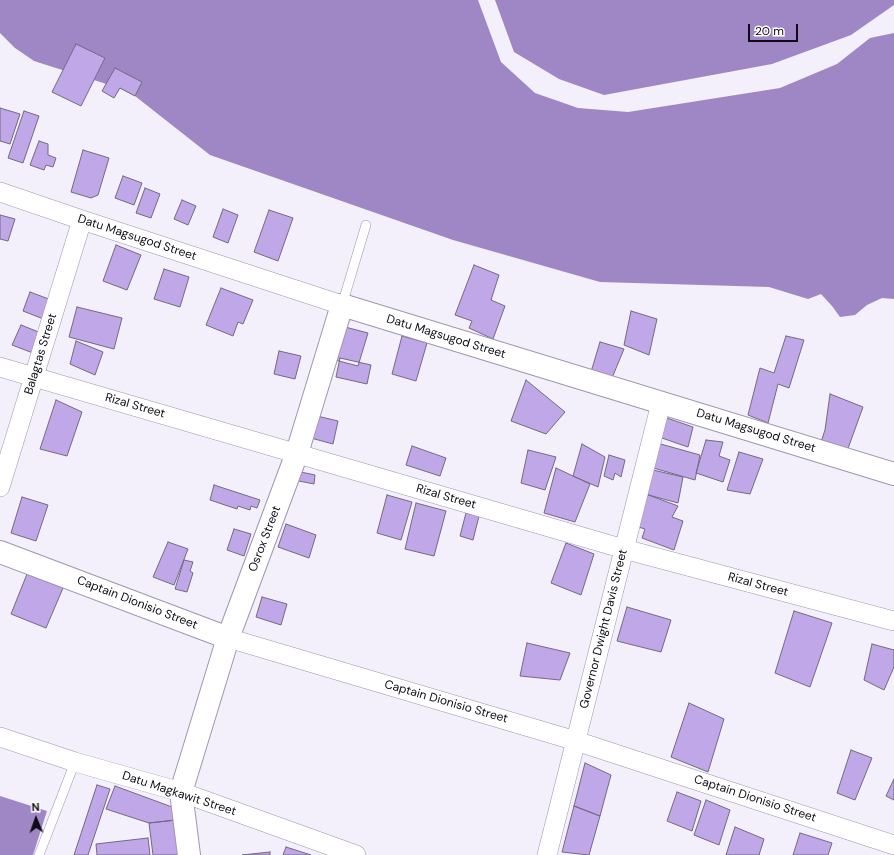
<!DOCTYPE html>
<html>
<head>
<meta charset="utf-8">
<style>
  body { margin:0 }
  #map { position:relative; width:894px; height:855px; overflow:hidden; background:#f3effb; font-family:"DM Sans",sans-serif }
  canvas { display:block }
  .north { position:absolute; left:16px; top:799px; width:40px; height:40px; -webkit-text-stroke:3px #fff; paint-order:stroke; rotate:358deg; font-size:11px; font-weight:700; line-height:16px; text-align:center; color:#0f0c15 }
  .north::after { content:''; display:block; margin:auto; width:14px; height:18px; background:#0f0c15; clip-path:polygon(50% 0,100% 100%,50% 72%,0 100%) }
  .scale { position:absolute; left:748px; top:24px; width:50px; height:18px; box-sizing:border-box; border:2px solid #0f0c15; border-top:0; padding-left:5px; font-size:12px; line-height:14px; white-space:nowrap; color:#0f0c15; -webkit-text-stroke:3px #fff; paint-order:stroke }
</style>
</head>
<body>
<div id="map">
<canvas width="894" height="855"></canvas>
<div class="north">N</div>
<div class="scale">20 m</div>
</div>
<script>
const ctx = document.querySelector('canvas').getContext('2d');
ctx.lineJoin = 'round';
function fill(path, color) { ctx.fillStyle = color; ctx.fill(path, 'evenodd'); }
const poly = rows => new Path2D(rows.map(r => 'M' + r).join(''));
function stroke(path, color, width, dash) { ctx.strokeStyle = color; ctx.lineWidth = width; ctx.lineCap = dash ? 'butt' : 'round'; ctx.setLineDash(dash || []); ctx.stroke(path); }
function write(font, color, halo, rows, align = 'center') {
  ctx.font = font + ' "DM Sans",sans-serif'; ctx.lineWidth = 3.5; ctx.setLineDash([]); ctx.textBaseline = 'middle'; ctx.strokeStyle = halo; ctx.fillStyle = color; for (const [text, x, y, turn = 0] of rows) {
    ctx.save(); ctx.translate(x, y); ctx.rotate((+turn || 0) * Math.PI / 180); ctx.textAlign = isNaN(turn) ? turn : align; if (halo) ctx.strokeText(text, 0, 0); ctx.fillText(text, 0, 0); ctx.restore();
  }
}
const water = poly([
  [0,0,478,0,501,62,535,93,578,108,628,112,780,88,837,64,870,38,894,33,894,299,882,298,867,305,855,315,840,317,832,306,821,294,808,299,769,287,600,282,453,240,210,155,135,96,119,88,34,61,15,48,0,33],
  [495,0,894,0,894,5,851,35,772,64,604,95,559,79,514,52],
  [0,796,47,811,33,855,0,855]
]);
const building = poly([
  [76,44,105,58,81,106,52,92,76,44],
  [115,68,142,82,135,96,120,88,114,98,102,91,115,68],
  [0,108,20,114,10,144,0,141,0,108],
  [24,111,39,116,23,163,8,158,24,111],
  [39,141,48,144,48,155,56,158,53,167,46,165,44,170,30,165,39,141],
  [83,150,109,158,98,195,91,198,71,192,83,150],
  [123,176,142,183,134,205,115,198,123,176],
  [145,188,160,194,151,218,136,213,145,188],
  [182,200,196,206,188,225,174,219,182,200],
  [223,209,238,215,228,243,213,237,223,209],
  [269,210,293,218,278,261,254,252,269,210],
  [0,215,15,219,8,241,0,239,0,215],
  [116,245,141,255,127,290,103,281,116,245],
  [474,265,499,275,491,300,505,306,493,339,469,328,472,321,455,315,474,265],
  [164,269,189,277,180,307,154,299,164,269],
  [221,288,253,300,243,324,238,322,233,336,206,325,221,288],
  [30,292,54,301,46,320,23,311,30,292],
  [77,307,122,318,114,349,69,337,77,307],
  [631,311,657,319,649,355,624,345,631,311],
  [21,325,41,333,33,353,12,345,21,325],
  [345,327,368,333,358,366,335,360,345,327],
  [402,336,427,343,416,381,392,374,402,336],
  [786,336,804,340,789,388,778,384,768,423,748,415,760,368,774,373,786,336],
  [76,341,103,352,95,375,70,364,76,341],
  [600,342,624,349,612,378,591,372,600,342],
  [279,351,301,356,295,379,274,374,279,351],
  [340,358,371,365,367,384,336,377,340,358],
  [526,380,565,412,546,434,511,421,526,380],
  [830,394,863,407,846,454,820,445,825,430,830,394],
  [56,400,82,412,67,456,40,449,56,400],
  [317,416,338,421,333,444,311,438,317,416],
  [664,417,693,427,688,447,659,437,664,417],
  [706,440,723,442,719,456,730,460,723,482,696,473,706,440],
  [657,443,700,455,695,480,650,467,657,443],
  [582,444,605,457,598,487,573,476,582,444],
  [412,446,446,458,440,476,406,465,412,446],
  [528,450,556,457,545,490,521,483,528,450],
  [739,452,763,459,750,494,727,490,739,452],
  [609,455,625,460,621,477,615,473,613,480,604,476,609,455],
  [556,468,590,484,575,522,544,513,556,468],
  [653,470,683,477,678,503,645,494,653,470],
  [296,471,315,475,314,484,294,480,296,471],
  [214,485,260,500,257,508,251,506,250,510,238,506,237,509,210,500,214,485],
  [643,493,678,506,672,517,683,521,674,550,642,538,645,529,635,526,643,493],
  [387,495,412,502,401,540,377,533,387,495],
  [22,497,48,505,36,541,11,533,22,497],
  [416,503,446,511,434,556,405,549,416,503],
  [466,513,479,516,473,540,460,536,466,513],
  [286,524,316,535,309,558,278,547,286,524],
  [234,529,251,534,244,556,227,550,234,529],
  [168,542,188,549,174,585,153,577,168,542],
  [566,543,594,554,581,595,551,583,566,543],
  [184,560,193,562,190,571,193,573,187,592,175,589,184,560],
  [27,574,63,588,46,628,11,614,27,574],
  [262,597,287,604,281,625,256,617,262,597],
  [627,607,671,620,661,652,617,641,627,607],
  [794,611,832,623,810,687,775,673,794,611],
  [527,643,570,653,560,680,520,676,527,643],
  [872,644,894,650,894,667,884,690,864,680,872,644],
  [689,703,724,719,708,772,671,757,689,703],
  [851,750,872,758,855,800,837,793,851,750],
  [585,763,611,775,600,816,574,806,585,763],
  [894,779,894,800,886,796,894,779],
  [97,785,110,789,88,855,74,855,97,785],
  [115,786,172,807,176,820,149,823,106,809,115,786],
  [677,792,701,801,692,831,667,821,677,792],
  [706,800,730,810,719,845,694,835,706,800],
  [574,806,600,816,589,855,562,852,574,806],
  [176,820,180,855,153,855,149,823,176,820],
  [735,827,764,839,759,855,726,855,735,827],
  [800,833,832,843,828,855,793,855,800,833],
  [148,838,150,855,97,855,96,844,148,838],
  [286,847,311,855,283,855,286,847],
  [270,852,270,855,242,855,270,852]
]);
const lane = poly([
  [342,305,366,225],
  [39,855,75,762]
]);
const street = poly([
  [0,192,82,220,342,305],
  [0,367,624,549,894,621],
  [0,487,82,220],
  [228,638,576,741,894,845],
  [0,737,75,762,181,792,356,855],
  [547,855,661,403]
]);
const secondary = poly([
  [0,552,228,638],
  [189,855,181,792,228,638,297,453,342,305,894,474]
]);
const streetNames = [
  ["Datu Magsugod Street",137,238,18],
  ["Datu Magsugod Street",446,337,17],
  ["Balagtas Street",41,354,-73],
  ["Rizal Street",135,406,16],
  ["Datu Magsugod Street",756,431,17],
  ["Rizal Street",446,497,16],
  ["Osrox Street",265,539,-69],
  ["Rizal Street",758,585,15],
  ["Captain Dionisio Street",137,603,21],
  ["Governor Dwight Davis Street",604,629,-76],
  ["Captain Dionisio Street",446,702,16],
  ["Datu Magkawit Street",179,794,18],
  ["Captain Dionisio Street",755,799,18]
];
fill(water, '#9f87c5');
fill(building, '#c0a7e7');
stroke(building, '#726982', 1);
stroke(lane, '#9f96b0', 10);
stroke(street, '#9f96b0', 20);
stroke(secondary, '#9f96b0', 24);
stroke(lane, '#fff', 9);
stroke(street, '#fff', 19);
stroke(secondary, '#fff', 22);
write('12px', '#0f0c15', '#fff', streetNames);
</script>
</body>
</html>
